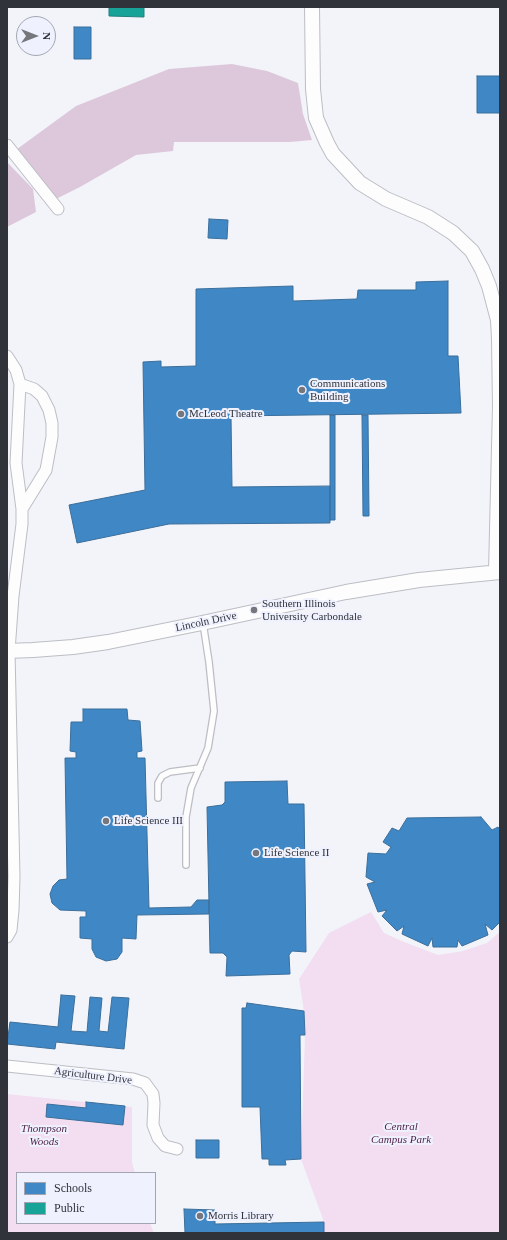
<!DOCTYPE html>
<html>
<head>
<meta charset="utf-8">
<style>
  body { margin:0 }
  #map { position:relative; width:507px; height:1240px; overflow:hidden; background:#f2f4fa; font-family:Georgia,serif }
  canvas { display:block }
  .frame { position:absolute; inset:0; border:8px solid #31333a; pointer-events:none }
  .legend { position:absolute; left:16px; top:1172px; width:140px; height:52px; box-sizing:border-box; background:#eff2fe; border:1px solid #a3a6b0; margin:0; padding:5px 7px; list-style:none; font-size:12px; color:#31333a }
  .legend li { display:flex; align-items:center; gap:8px; height:20px }
  .legend b { width:20px; border:1px solid #a3a6b0 }
  .north { position:absolute; left:16px; top:16px; width:40px; height:40px; box-sizing:border-box; background:#eff2fe; border:1px solid #a3a6b0; border-radius:50%; rotate:90deg; font-size:11px; font-weight:700; line-height:16px; text-align:center; color:#31333a }
  .north::after { content:''; display:block; margin:auto; width:14px; height:18px; background:#75777d; clip-path:polygon(50% 0,100% 100%,50% 72%,0 100%) }
</style>
</head>
<body>
<div id="map">
<canvas width="507" height="1240"></canvas>
<div class="frame"></div>
<ul class="legend">
<li><b style="height:11px;background:#3f88c5"></b>Schools</li>
<li><b style="height:11px;background:#17a398"></b>Public</li>
</ul>
<div class="north">N</div>
</div>
<script>
const ctx = document.querySelector('canvas').getContext('2d');
ctx.lineJoin = 'round';
function fill(path, color) { ctx.fillStyle = color; ctx.fill(path, 'evenodd'); }
const poly = rows => new Path2D(rows.map(r => 'M' + r).join(''));
function stroke(path, color, width, dash) { ctx.strokeStyle = color; ctx.lineWidth = width; ctx.lineCap = dash ? 'butt' : 'round'; ctx.setLineDash(dash || []); ctx.stroke(path); }
function write(font, color, halo, rows, align = 'center') {
  ctx.font = font + ' Georgia,serif'; ctx.lineWidth = 4; ctx.setLineDash([]); ctx.textBaseline = 'middle'; ctx.strokeStyle = halo; ctx.fillStyle = color; for (const [text, x, y, turn = 0] of rows) {
    ctx.save(); ctx.translate(x, y); ctx.rotate((+turn || 0) * Math.PI / 180); ctx.textAlign = isNaN(turn) ? turn : align; if (halo) ctx.strokeText(text, 0, 0); ctx.fillText(text, 0, 0); ctx.restore();
  }
}
const green = poly([
  [371,912,384,933,404,942,438,955,463,951,487,943,500,932,500,1233,324,1233,324,1222,301,1159,305,1035,304,1011,299,979,329,933],
  [7,1094,132,1107,132,1162,135,1173,17,1173,17,1223,150,1223,154,1233,7,1233]
]);
const forest = poly([
  [232,64,267,71,298,83,303,114,312,140,290,142,174,142,173,151,136,155,80,187,52,201,13,152,76,106,169,69],
  [7,162,33,189,36,212,7,227]
]);
const schools = poly([
  [74,27,91,27,91,59,74,59,74,27],
  [477,76,500,76,500,113,477,113,477,76],
  [209,219,228,220,227,239,208,238,209,219],
  [448,281,448,356,458,356,461,413,231,416,232,487,330,486,330,523,169,524,77,543,69,505,145,490,143,362,161,361,161,367,196,366,196,289,293,286,293,301,357,299,358,290,416,290,416,282,448,281],
  [330,415,335,415,335,520,330,520,330,415],
  [362,415,368,415,369,516,363,516,362,415],
  [83,709,127,709,128,720,140,721,142,751,137,752,137,758,145,758,149,908,191,907,197,900,209,900,209,914,137,915,136,939,122,938,122,952,117,959,106,961,96,957,92,949,92,939,80,938,80,917,86,917,86,911,60,910,52,903,50,894,53,886,59,880,67,879,65,758,76,758,76,752,70,751,71,722,83,722,83,709],
  [287,781,288,804,304,804,306,952,292,951,289,955,290,974,226,976,227,957,223,953,210,953,207,807,222,805,225,802,225,782,287,781],
  [481,817,492,830,498,827,500,830,500,922,492,930,485,924,488,935,462,946,458,940,457,947,433,947,432,938,428,946,402,934,404,926,397,931,382,916,387,910,378,912,367,884,375,882,366,877,368,853,386,854,391,847,383,842,392,828,399,831,407,818,481,817],
  [61,995,75,996,71,1031,87,1032,90,997,102,998,99,1031,108,1032,112,997,129,998,124,1049,56,1042,55,1049,7,1044,10,1022,58,1027,61,995],
  [247,1003,304,1011,305,1035,300,1035,301,1159,285,1160,286,1165,269,1165,269,1159,262,1159,260,1107,242,1107,242,1008,246,1008,247,1003],
  [86,1102,125,1106,123,1125,46,1117,47,1104,86,1108,86,1102],
  [196,1140,219,1140,219,1158,196,1158,196,1140],
  [184,1209,215,1210,215,1224,324,1222,324,1233,185,1233,184,1209]
]);
const public = poly([
  [109,7,144,7,144,17,109,16,109,7]
]);
const service = poly([
  [158,798,158,783,162,776,170,772,200,768],
  [186,865,186,817,191,788,208,748,214,711,209,662,203,623]
]);
const minor = poly([
  [7,145,58,209],
  [7,356,16,370,20,384,16,463,22,509,22,524,13,596,9,651,14,877,13,910,11,930,7,937],
  [20,384,34,389,42,396,49,410,52,423,52,437,46,470,22,509],
  [7,1066,133,1079,145,1083,153,1094,154,1103,153,1125,158,1138,165,1146,177,1149]
]);
const tertiary = poly([
  [312,7,313,89,316,118,327,143,333,154,360,183,386,199,428,217,453,233,472,251,482,269,489,286,498,320,499,339,500,406,496,572],
  [7,651,33,650,73,647,108,642,202,623,346,592,419,580,500,572]
]);
const markers = [
  [302,390,4,"#75777d"],
  [181,414,4,"#75777d"],
  [254,610,4,"#75777d"],
  [106,821,4,"#75777d"],
  [256,853,4,"#75777d"],
  [200,1216,4,"#75777d"]
];
const poiNames = [
  ["Communications",310,384],
  ["Building",310,397],
  ["McLeod Theatre",189,414],
  ["Southern Illinois",262,604],
  ["University Carbondale",262,617],
  ["Life Science III",114,821],
  ["Life Science II",264,853],
  ["Morris Library",208,1216]
];
const streetNames = [
  ["Lincoln Drive",206,622,-12],
  ["Agriculture Drive",93,1076,7]
];
const parkNames = [
  ["Central",401,1127],
  ["Campus Park",401,1140],
  ["Thompson",44,1129],
  ["Woods",44,1142]
];
fill(green, '#f2def0');
fill(forest, '#ddc8db');
fill(schools, '#3f88c5');
stroke(schools, '#3b6e9b', 1);
fill(public, '#17a398');
stroke(public, '#1f817c', 1);
stroke(service, '#bcbec4', 8);
stroke(minor, '#bcbec4', 13);
stroke(tertiary, '#bcbec4', 16);
stroke(service, '#fdfdfe', 5.5);
stroke(minor, '#fdfdfe', 11);
stroke(tertiary, '#fdfdfe', 14);
for (const [x, y, r, color] of markers) { const dot = new Path2D(); dot.arc(x, y, r, 0, 2 * Math.PI); ctx.fillStyle = color; ctx.fill(dot); stroke(dot, '#eff2fe', 1.5); }
write('11px', '#31333a', '#eff2fe', poiNames, 'left');
write('11px', '#31333a', '#eff2fe', streetNames);
write('italic 11px', '#4f1f45', '#eff2fe', parkNames);
</script>
</body>
</html>
